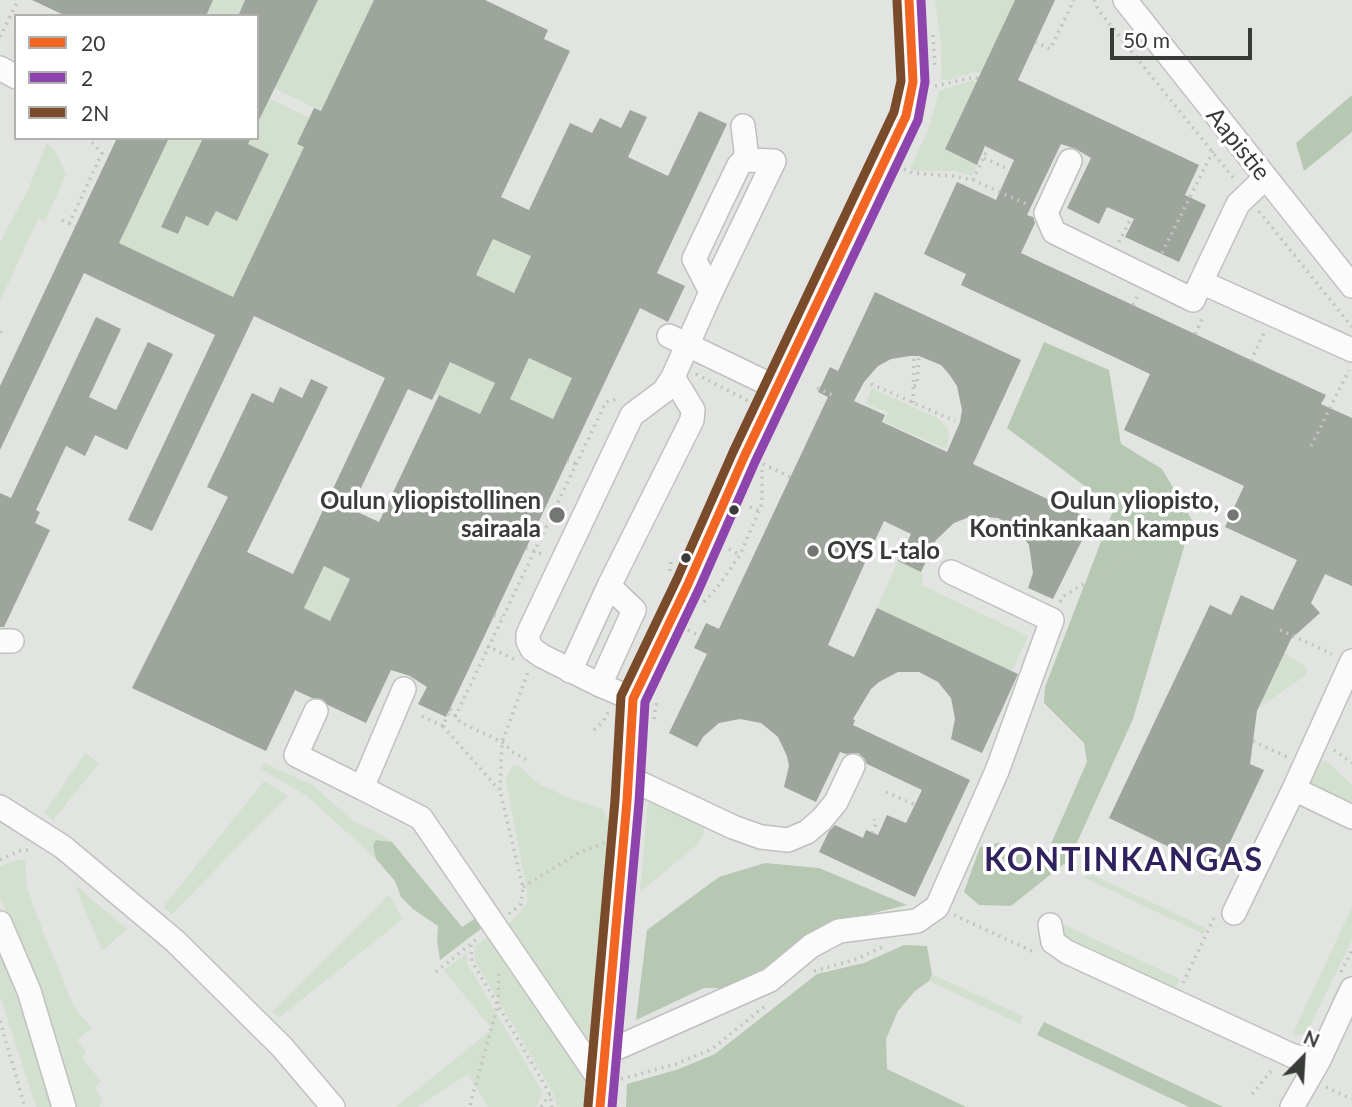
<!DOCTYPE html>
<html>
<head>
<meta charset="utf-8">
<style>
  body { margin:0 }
  #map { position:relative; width:1352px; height:1107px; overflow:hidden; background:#e1e4e0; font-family:Lato,sans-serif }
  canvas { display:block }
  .legend { position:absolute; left:14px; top:14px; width:245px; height:126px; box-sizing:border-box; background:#fff; border:2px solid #b0b1af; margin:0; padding:9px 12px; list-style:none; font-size:21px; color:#393b38 }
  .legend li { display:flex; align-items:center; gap:14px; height:35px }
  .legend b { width:35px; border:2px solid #b0b1af }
  .north { position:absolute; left:1268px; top:1023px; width:70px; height:70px; -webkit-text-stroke:5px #fff; paint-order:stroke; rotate:24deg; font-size:19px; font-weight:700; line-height:28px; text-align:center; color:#393b38 }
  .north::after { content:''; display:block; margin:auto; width:24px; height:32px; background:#393b38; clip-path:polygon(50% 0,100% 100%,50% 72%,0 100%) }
  .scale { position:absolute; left:1110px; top:28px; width:142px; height:32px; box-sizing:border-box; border:4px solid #393b38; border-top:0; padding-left:9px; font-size:21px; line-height:24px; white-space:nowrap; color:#393b38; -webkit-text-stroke:5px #fff; paint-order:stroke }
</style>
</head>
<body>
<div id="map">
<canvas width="1352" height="1107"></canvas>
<ul class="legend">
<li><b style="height:9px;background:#f26522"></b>20</li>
<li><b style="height:9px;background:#8e44ad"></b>2</li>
<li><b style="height:9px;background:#7a4b2a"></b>2N</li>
</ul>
<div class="north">N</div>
<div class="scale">50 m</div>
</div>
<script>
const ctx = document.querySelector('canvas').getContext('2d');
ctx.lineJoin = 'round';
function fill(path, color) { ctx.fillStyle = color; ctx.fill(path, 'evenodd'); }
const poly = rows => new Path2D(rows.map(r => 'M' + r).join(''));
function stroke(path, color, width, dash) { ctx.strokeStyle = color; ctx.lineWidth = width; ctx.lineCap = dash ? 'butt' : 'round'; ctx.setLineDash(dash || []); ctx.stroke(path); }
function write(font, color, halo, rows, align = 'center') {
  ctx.font = font + ' Lato,sans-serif'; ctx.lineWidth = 7; ctx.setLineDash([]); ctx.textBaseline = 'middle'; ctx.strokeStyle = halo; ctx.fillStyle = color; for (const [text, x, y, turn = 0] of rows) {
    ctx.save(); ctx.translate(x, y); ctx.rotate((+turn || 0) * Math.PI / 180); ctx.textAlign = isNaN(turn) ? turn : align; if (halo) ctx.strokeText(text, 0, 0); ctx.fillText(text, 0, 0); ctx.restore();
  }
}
const green = poly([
  [213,0,245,0,238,16,206,16],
  [318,0,374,0,321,111,274,88],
  [935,0,1015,0,981,73,976,72,948,80,941,79,941,44],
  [973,80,976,82,945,149,977,165,972,176,954,171,915,171,910,169,930,125,939,91],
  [269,98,310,118,297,144,304,147,233,297,119,243,169,138,203,138,162,227,177,234,186,216,208,226,216,211,237,221,269,155,248,144,251,138,257,138,257,124],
  [47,142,55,151,66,174,45,221,38,219,0,301,0,242,28,190],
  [493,239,533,257,522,274,476,374,491,381,499,364,522,374,529,358,551,368,612,295,542,443,534,410,492,390,480,414,435,393,488,281,476,275],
  [871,388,937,418,948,428,949,437,946,449,885,422,888,412,866,404],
  [898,561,921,572,923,576,922,585,1028,636,1012,671,877,608],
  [324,566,350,579,330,621,304,608],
  [1284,653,1306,667,1306,675,1259,708],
  [85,753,99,763,53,820,44,813],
  [1319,760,1328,762,1352,785,1352,807,1305,785],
  [264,763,312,785,355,822,386,837,392,842,376,840,373,847,376,859,307,796,261,769],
  [513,765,520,767,539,784,567,797,602,809,614,830,594,1038,586,1039,508,926,527,904,527,891,506,782,506,777],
  [264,781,288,796,172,914,163,907],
  [648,802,702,824,704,830,703,836,697,845,640,892],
  [20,859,25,861,27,888,44,934,74,1007,92,1028,77,1040,86,1053,82,1058,101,1081,95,1088,103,1101,99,1107,74,1107,16,933,0,898,0,866],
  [1087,872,1206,928,1203,934,1085,878],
  [75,885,127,929,102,951],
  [388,896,390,896,403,919,280,1017,272,1012],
  [1352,907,1352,940,1308,1030,1302,1035,1292,1035],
  [1063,924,1180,979,1175,989,1066,937,1062,930],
  [489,936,583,1078,589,1107,557,1107,552,1091,475,961,474,947],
  [0,952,26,1019,52,1107,36,1107,0,996],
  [467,953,467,963,543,1093,536,1107,488,1107,468,1074,417,1107,396,1107,492,1029,444,970],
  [932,974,1023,1016,1020,1024,929,981]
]);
const forest = poly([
  [1352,95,1352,132,1304,171,1296,143],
  [1044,342,1109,370,1121,444,1162,469,1192,520,1133,719,1069,860,1011,906,979,905,964,892,980,847,999,843,1046,855,1087,762,1084,743,1044,703,1045,687,1114,508,1007,428],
  [376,840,392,842,462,927,476,918,482,928,440,960,437,940,438,926,413,909,401,897,395,881,376,859,373,846],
  [765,863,819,868,907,905,836,922,797,943,759,980,730,988,704,988,636,1020,647,930,719,877],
  [904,945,927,946,932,974,929,981,915,991,898,1011,886,1039,887,1069,966,1107,626,1107,627,1084,679,1069,715,1054,817,974,864,963],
  [1044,1022,1223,1107,1189,1107,1037,1035]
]);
const building = poly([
  [32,0,213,0,206,16,66,16],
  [245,0,318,0,257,124,257,16,238,16],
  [374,0,485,0,548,30,544,39,570,51,501,197,529,210,570,123,592,133,600,118,621,128,630,110,647,117,628,157,668,176,699,111,727,124,657,273,685,286,668,322,640,308,446,717,418,704,427,687,410,676,391,670,366,723,328,705,322,699,312,698,295,690,266,751,132,688,228,497,207,487,252,393,273,403,280,387,302,398,311,379,328,387,247,552,293,574,385,378,254,316,152,531,128,520,215,335,84,273,0,450,0,386,117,138,169,138,119,243,233,297,304,147,297,144,314,108,321,111],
  [493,239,531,256,514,293,476,275],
  [529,358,572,378,553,419,510,399],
  [450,362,495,383,480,414,439,395,379,522,351,509,408,389,432,400],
  [324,566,350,579,330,621,304,608],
  [1015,0,1055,0,1018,80,1199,165,1185,195,1206,205,1179,262,1125,237,1134,219,1107,207,1099,224,1067,208,1091,158,1076,149,1061,144,1027,215,1033,217,1035,223,1021,253,1326,395,1321,404,1352,418,1352,586,1325,574,1311,603,1320,613,1291,639,1257,711,1250,764,1264,770,1217,870,1109,818,1210,605,1231,615,1241,595,1273,610,1297,560,1225,527,1244,486,1124,430,1150,374,961,285,966,274,924,254,957,182,996,200,1014,160,985,146,977,165,945,149],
  [203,138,251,138,248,144,269,154,237,221,216,211,208,226,186,216,178,234,161,227],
  [875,292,1021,360,973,464,1092,520,1053,599,1028,588,1033,573,1029,545,1016,528,998,518,972,516,954,523,936,540,921,572,898,561,911,534,884,521,872,547,828,645,854,657,877,608,1018,674,982,753,951,739,955,719,951,698,938,682,919,672,898,672,879,682,871,689,853,719,855,720,853,725,970,780,915,897,819,852,829,831,835,825,863,838,866,830,878,835,887,815,906,823,922,790,867,764,864,758,858,753,846,754,840,752,816,802,784,787,789,766,787,756,778,737,761,723,740,719,719,723,703,737,697,747,669,733,707,654,694,648,706,623,719,629,828,397,818,392,830,367,838,371],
  [910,356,919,356,941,365,949,374,957,386,962,410,960,422,947,452,882,422,885,415,854,401,864,382,878,366,891,359],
  [96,317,121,329,89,397,116,410,148,342,173,354,127,450,95,435,85,456,66,446,36,510,40,512,35,523,50,530,4,627,0,627,0,493,11,498]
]);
const path = poly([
  [1094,0,1099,11,1235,180],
  [933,35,935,69],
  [0,37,18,0],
  [1035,42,1050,49,1074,0],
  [935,86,974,77,978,79],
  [984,158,1006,168],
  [904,169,913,173,953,176,973,180,1026,204],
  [973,180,988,148],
  [1259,211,1352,327],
  [62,220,75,227],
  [69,224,102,153,88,138],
  [1119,242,1131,218],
  [1162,253,1213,151],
  [1133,305,1138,295],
  [0,333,2,329],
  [1195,334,1202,319],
  [1251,361,1265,331],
  [696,374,748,401],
  [871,384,955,421],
  [914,386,917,385,919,356],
  [817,388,832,395],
  [913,403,914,356],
  [1311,446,1349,370],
  [567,460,576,464],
  [763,464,790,477],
  [750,507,759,511],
  [526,548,544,555],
  [729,549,740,555],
  [670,571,671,562],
  [704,602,717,588,740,555,762,504,762,470],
  [1060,602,1064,596,1131,554,1145,552],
  [494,615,501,618],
  [688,630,700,636],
  [1280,630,1332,654],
  [487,646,514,659],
  [450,709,460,722,502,742,514,753,527,760],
  [422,716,443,726,450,709],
  [455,717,606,402,618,399],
  [654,719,657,699],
  [443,726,499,790],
  [594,730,603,722,609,710],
  [1253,741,1287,757],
  [1334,750,1352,763],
  [886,792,915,805],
  [872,833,876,824,874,819],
  [0,860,19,851,29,850],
  [523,887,580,852,604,843],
  [509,914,521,904,523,887,500,791,502,742,529,669],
  [954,915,1036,953],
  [471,945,472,961,550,1094,552,1107],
  [814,971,857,959,882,947],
  [436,972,478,938],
  [1341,972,1352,950],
  [1183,983,1214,918],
  [0,1021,25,1107],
  [621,1079,676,1064,712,1049,765,1006],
  [1326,1087,1352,1099],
  [1252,1094,1273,1069],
  [470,1105,498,1004,499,970],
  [541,1107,550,1094]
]);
const minor = poly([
  [1125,0,1352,286],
  [0,68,16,77],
  [743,126,746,150,745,160],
  [1070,161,1046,213,1054,232,1193,300,1201,282],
  [1265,178,1238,204,1201,282,1352,350],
  [669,336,777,388],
  [0,641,12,641],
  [570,671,609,586,692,420,693,410,673,377],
  [600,685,634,610,609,586],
  [404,689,362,788,421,818,602,1083],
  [633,699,600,685,542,656,532,649,528,641,528,634,632,415,664,391,673,377,711,292,774,161,745,160,739,165,722,200,694,259,711,292],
  [316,711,296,755,362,788],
  [629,778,733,827,761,837,788,840,807,832,822,819,836,802,853,766],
  [1294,789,1352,661],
  [0,807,63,847,175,941,282,1047,333,1107],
  [1234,913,1294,789,1352,817],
  [0,923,29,991,64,1107],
  [1050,925,1053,942,1067,952,1293,1056,1319,1060],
  [606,1045,619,1047,770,980,811,946,839,931,917,921,937,907,997,771,1052,620,951,572],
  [600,1107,627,801,633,699,688,584,744,457,906,116,913,82,909,0],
  [1292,1107,1319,1060,1352,989]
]);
const bus1 = poly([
  [600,1107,627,801,633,699,688,584,744,457,906,116,913,82,909,0]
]);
const bus2 = poly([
  [612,1107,639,802,645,702,699,589,755,462,918,120,925,82,921,0]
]);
const bus3 = poly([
  [588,1106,615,800,621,696,677,579,733,452,894,112,901,81,897,1]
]);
const markers = [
  [734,510,6,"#393b38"],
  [557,515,9,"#747673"],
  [1233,515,7,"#747673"],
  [813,551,7,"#747673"],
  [686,558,6,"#393b38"]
];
const streetNames = [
  ["Aapistie",1238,144,51]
];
const poiNames = [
  ["Oulun yliopistollinen",541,501],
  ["sairaala",541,529],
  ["Oulun yliopisto,",1219,501],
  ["Kontinkankaan kampus",1219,529],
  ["OYS L-talo",827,551,"left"]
];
const districtNames = [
  ["KONTINKANGAS",1124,861]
];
fill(green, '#d3e0d0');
fill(forest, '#b6c8b2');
fill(building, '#9ea59c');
stroke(minor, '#bfc1be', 26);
stroke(path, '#c2c4c1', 3.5, [2, 5]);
stroke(minor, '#fafbfa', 23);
stroke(bus1, '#f26522', 9);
stroke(bus2, '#8e44ad', 9);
stroke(bus3, '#7a4b2a', 9);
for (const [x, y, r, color] of markers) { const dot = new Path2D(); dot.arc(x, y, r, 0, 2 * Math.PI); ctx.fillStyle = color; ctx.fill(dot); stroke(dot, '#fff', 2.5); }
write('24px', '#393b38', '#fff', streetNames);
write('bold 24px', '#393b38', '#fff', poiNames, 'right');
ctx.letterSpacing = '2px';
write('bold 32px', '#30235d', '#fff', districtNames);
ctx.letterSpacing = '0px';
</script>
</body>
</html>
